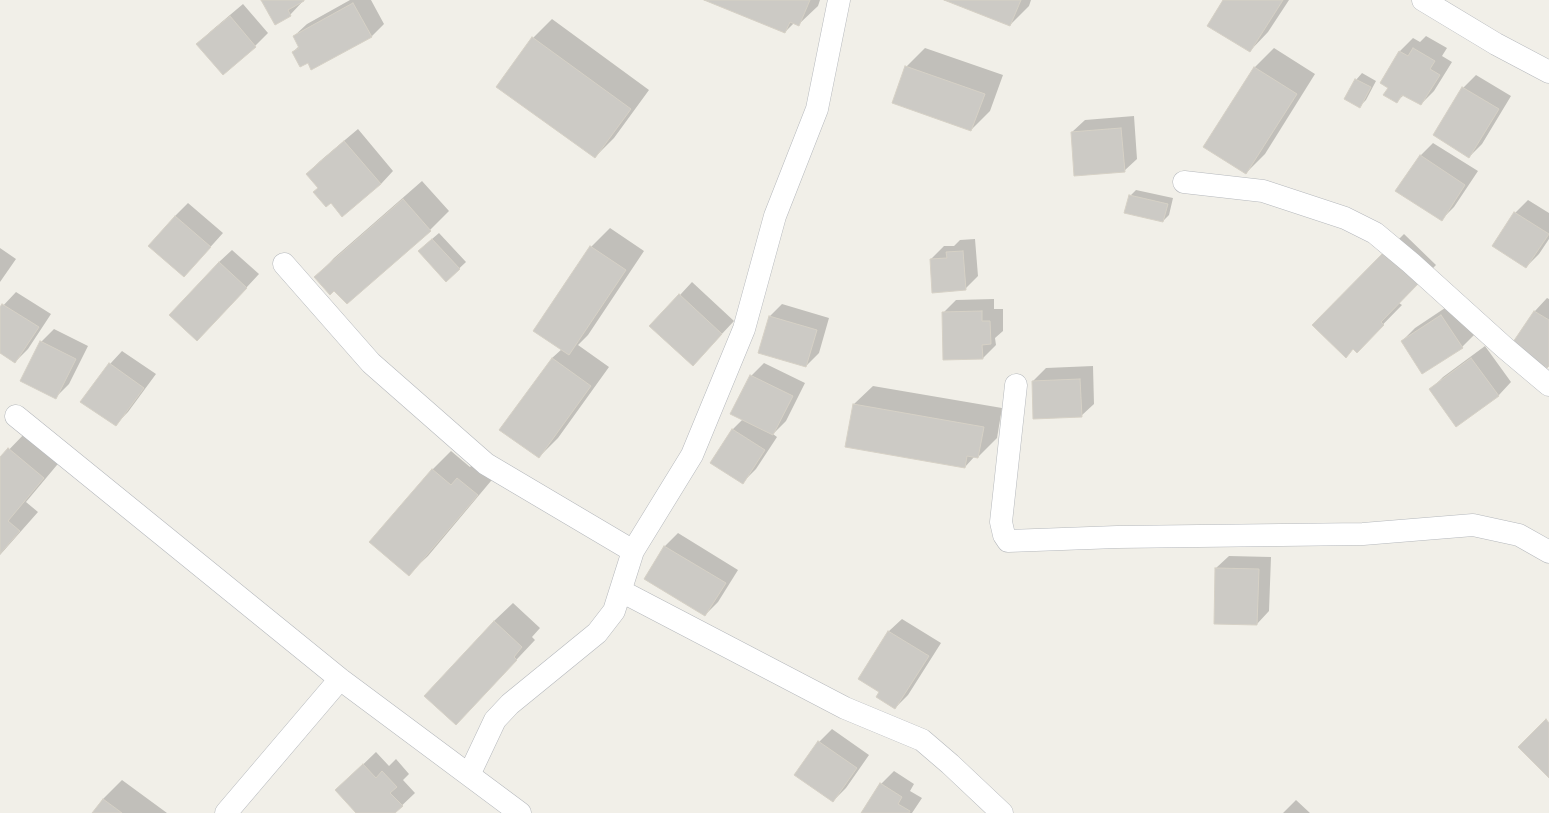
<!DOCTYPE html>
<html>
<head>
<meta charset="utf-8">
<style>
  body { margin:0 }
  canvas { display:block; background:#f1efe8 }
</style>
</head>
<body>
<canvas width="1549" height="813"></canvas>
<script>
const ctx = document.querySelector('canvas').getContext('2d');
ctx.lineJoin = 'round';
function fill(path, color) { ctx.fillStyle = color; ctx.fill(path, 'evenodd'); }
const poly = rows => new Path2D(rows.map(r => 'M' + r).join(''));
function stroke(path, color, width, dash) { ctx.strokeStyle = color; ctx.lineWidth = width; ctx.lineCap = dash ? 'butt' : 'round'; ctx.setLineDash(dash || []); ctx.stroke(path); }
const shadow = poly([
  [262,0,304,0,290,15],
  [350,0,371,0,384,24,371,37,293,52,299,46,294,36,307,24],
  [707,0,820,0,818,6,799,24,795,22,785,32],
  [947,0,1031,0,1029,6,1010,25],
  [1224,0,1289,0,1268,32,1250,51],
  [243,4,268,33,255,46,198,44,211,31],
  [552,19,649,90,614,138,595,157,533,38],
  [1426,36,1447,48,1442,56,1452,62,1434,91,1421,104,1404,95,1396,102,1389,88,1381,83,1400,51,1413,38,1420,42],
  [925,48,1003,75,990,111,971,130,906,67],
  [1274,48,1315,74,1265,154,1246,173,1205,147,1255,67],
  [1362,73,1376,81,1366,100,1360,106,1356,80],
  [1476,75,1511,96,1482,144,1469,157,1463,88],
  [1134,116,1137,159,1124,171,1072,132,1085,120],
  [358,129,393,171,381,184,319,187,307,174,320,161],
  [1433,143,1478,171,1454,207,1441,220,1420,156],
  [422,181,449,211,430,230,334,289,316,277,334,258],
  [1136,190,1173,198,1169,215,1163,221,1130,196],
  [1528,200,1549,213,1549,239,1539,254,1526,267,1515,213],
  [188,203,223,233,196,263,175,216],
  [610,228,644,251,588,335,578,345,609,367,558,438,539,457,552,358,562,349,591,247],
  [439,233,466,262,447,280,425,245],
  [1404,234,1436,265,1399,303,1402,305,1357,351,1313,325],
  [975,239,978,276,965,289,931,259,944,246,954,246,960,240],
  [0,248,16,259,0,282],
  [232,250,259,274,210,327,219,262],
  [692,282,734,321,693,365,680,295],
  [16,292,51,314,28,349,15,362,0,352,0,309],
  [1547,298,1549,299,1549,365,1512,345,1535,311],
  [994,299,994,309,1003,309,1003,331,995,338,996,345,983,358,943,313,956,300],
  [1454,302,1475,334,1462,347,1422,372,1402,341,1415,328],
  [782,304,829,318,819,353,806,366,770,316],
  [54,329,88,346,69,384,56,397,41,342],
  [1485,346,1511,382,1499,395,1456,425,1430,390,1443,377],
  [122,351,156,374,128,412,115,425,110,364],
  [764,363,805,383,786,421,773,434,777,437,756,469,743,482,712,463,733,429,743,419,751,376],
  [1093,366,1094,404,1081,416,1033,381,1046,368],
  [873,386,1002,408,997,438,978,457,975,456,965,467,854,404],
  [28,430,62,459,26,502,38,512,0,555,0,459],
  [451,451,470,467,477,460,496,475,428,556,409,574,432,470],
  [678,533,738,570,718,602,705,615,645,579,665,546],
  [1229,556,1271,557,1269,611,1257,624,1216,568],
  [513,603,540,628,532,637,535,640,456,724,494,621],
  [902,619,941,643,908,695,895,708,880,691,859,679,889,631],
  [832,729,869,755,846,788,833,801,819,742],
  [376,752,389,766,396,759,409,774,403,780,415,793,394,813,358,813,349,778],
  [894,771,914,784,910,791,922,798,912,813,862,813,881,784],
  [122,780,167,813,93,813,103,799],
  [1296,800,1310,813,1283,813]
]);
const building = poly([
  [261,0,304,0,304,1,288,10,291,16,275,25,261,0],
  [704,0,810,0,799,26,790,22,785,33,704,0],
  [944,0,1021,0,1010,26,944,0],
  [1223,0,1283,0,1250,52,1207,26,1223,0],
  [353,3,372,37,311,70,308,63,300,67,292,52,299,48,293,36,353,3],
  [230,16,256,47,223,75,196,44,230,16],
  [532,37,631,109,595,158,496,87,532,37],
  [1413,48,1435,61,1430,69,1440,75,1421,105,1402,95,1397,103,1383,95,1388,88,1380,83,1399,51,1408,56,1413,48],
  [905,66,985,94,971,131,892,103,905,66],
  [1254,67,1297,94,1246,174,1203,147,1254,67],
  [1355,79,1371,87,1360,108,1344,99,1355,79],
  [1462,87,1499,109,1469,158,1433,135,1462,87],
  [1121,128,1125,172,1074,176,1071,132,1121,128],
  [344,141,381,184,342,217,331,203,326,207,313,192,318,188,306,174,344,141],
  [1420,155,1465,185,1442,221,1395,191,1420,155],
  [1129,195,1168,204,1163,222,1124,213,1129,195],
  [403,199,431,231,347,304,334,291,330,295,314,277,403,199],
  [1514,212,1549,234,1526,268,1492,246,1514,212],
  [175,216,211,247,184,277,148,246,175,216],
  [432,239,460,269,446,282,418,251,432,239],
  [590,246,626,270,569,355,533,331,590,246],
  [963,251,966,290,932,293,930,259,947,258,946,252,963,251],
  [1384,252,1418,284,1381,322,1384,325,1357,353,1353,349,1346,358,1312,325,1384,252],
  [219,262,247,288,197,341,169,315,219,262],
  [679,294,722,334,693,366,649,326,679,294],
  [2,304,39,327,15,363,0,353,0,307,2,304],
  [982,311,982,321,990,321,991,344,982,345,983,359,943,360,942,312,982,311],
  [1534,311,1549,320,1549,366,1547,368,1511,345,1534,311],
  [1441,315,1463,348,1422,374,1401,341,1441,315],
  [769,316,817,330,806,367,758,353,769,316],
  [40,341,76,359,56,399,20,381,40,341],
  [552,358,591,386,539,458,499,430,552,358],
  [1471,358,1499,396,1456,427,1429,389,1471,358],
  [109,363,144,388,116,426,80,402,109,363],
  [750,375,793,396,773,435,730,414,750,375],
  [1080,379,1082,417,1033,419,1032,381,1080,379],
  [853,404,984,427,978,458,967,456,965,468,845,447,853,404],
  [732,429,765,450,743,484,710,463,732,429],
  [8,448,44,478,8,521,20,531,0,554,0,457,8,448],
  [432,469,451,485,457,478,478,495,409,576,369,542,432,469],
  [664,546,726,583,705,616,644,579,664,546],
  [1215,568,1259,569,1257,625,1214,624,1215,568],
  [494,621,522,647,514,657,517,660,456,725,424,696,494,621],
  [888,631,929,656,895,709,876,697,879,692,858,679,888,631],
  [1546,719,1549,723,1549,778,1518,747,1546,719],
  [818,741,857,768,833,802,794,775,818,741],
  [363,764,376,778,382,771,397,787,390,793,403,806,395,813,356,813,335,790,363,764],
  [880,783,902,797,898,804,910,811,909,813,861,813,880,783],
  [103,799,122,813,92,813,103,799]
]);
const street = poly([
  [1423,0,1496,44,1549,72],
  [1184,182,1263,191,1345,218,1375,233,1411,263,1505,348,1549,385],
  [284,264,371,363,486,464,633,551,614,611,597,633,510,704,495,720,469,775],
  [1016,385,1001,522,1004,535,1008,541,1117,537,1363,534,1473,525,1519,535,1549,552],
  [16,416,340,679,520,813],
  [633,551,692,455,744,329,775,216,817,109,839,0],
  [621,591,845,708,922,740,950,764,1002,813],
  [226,813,340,679]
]);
fill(shadow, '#0003');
fill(building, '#cccac5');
stroke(building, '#d6d1c6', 1);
stroke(street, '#b5b8bc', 23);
stroke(street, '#fff', 22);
</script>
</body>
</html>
